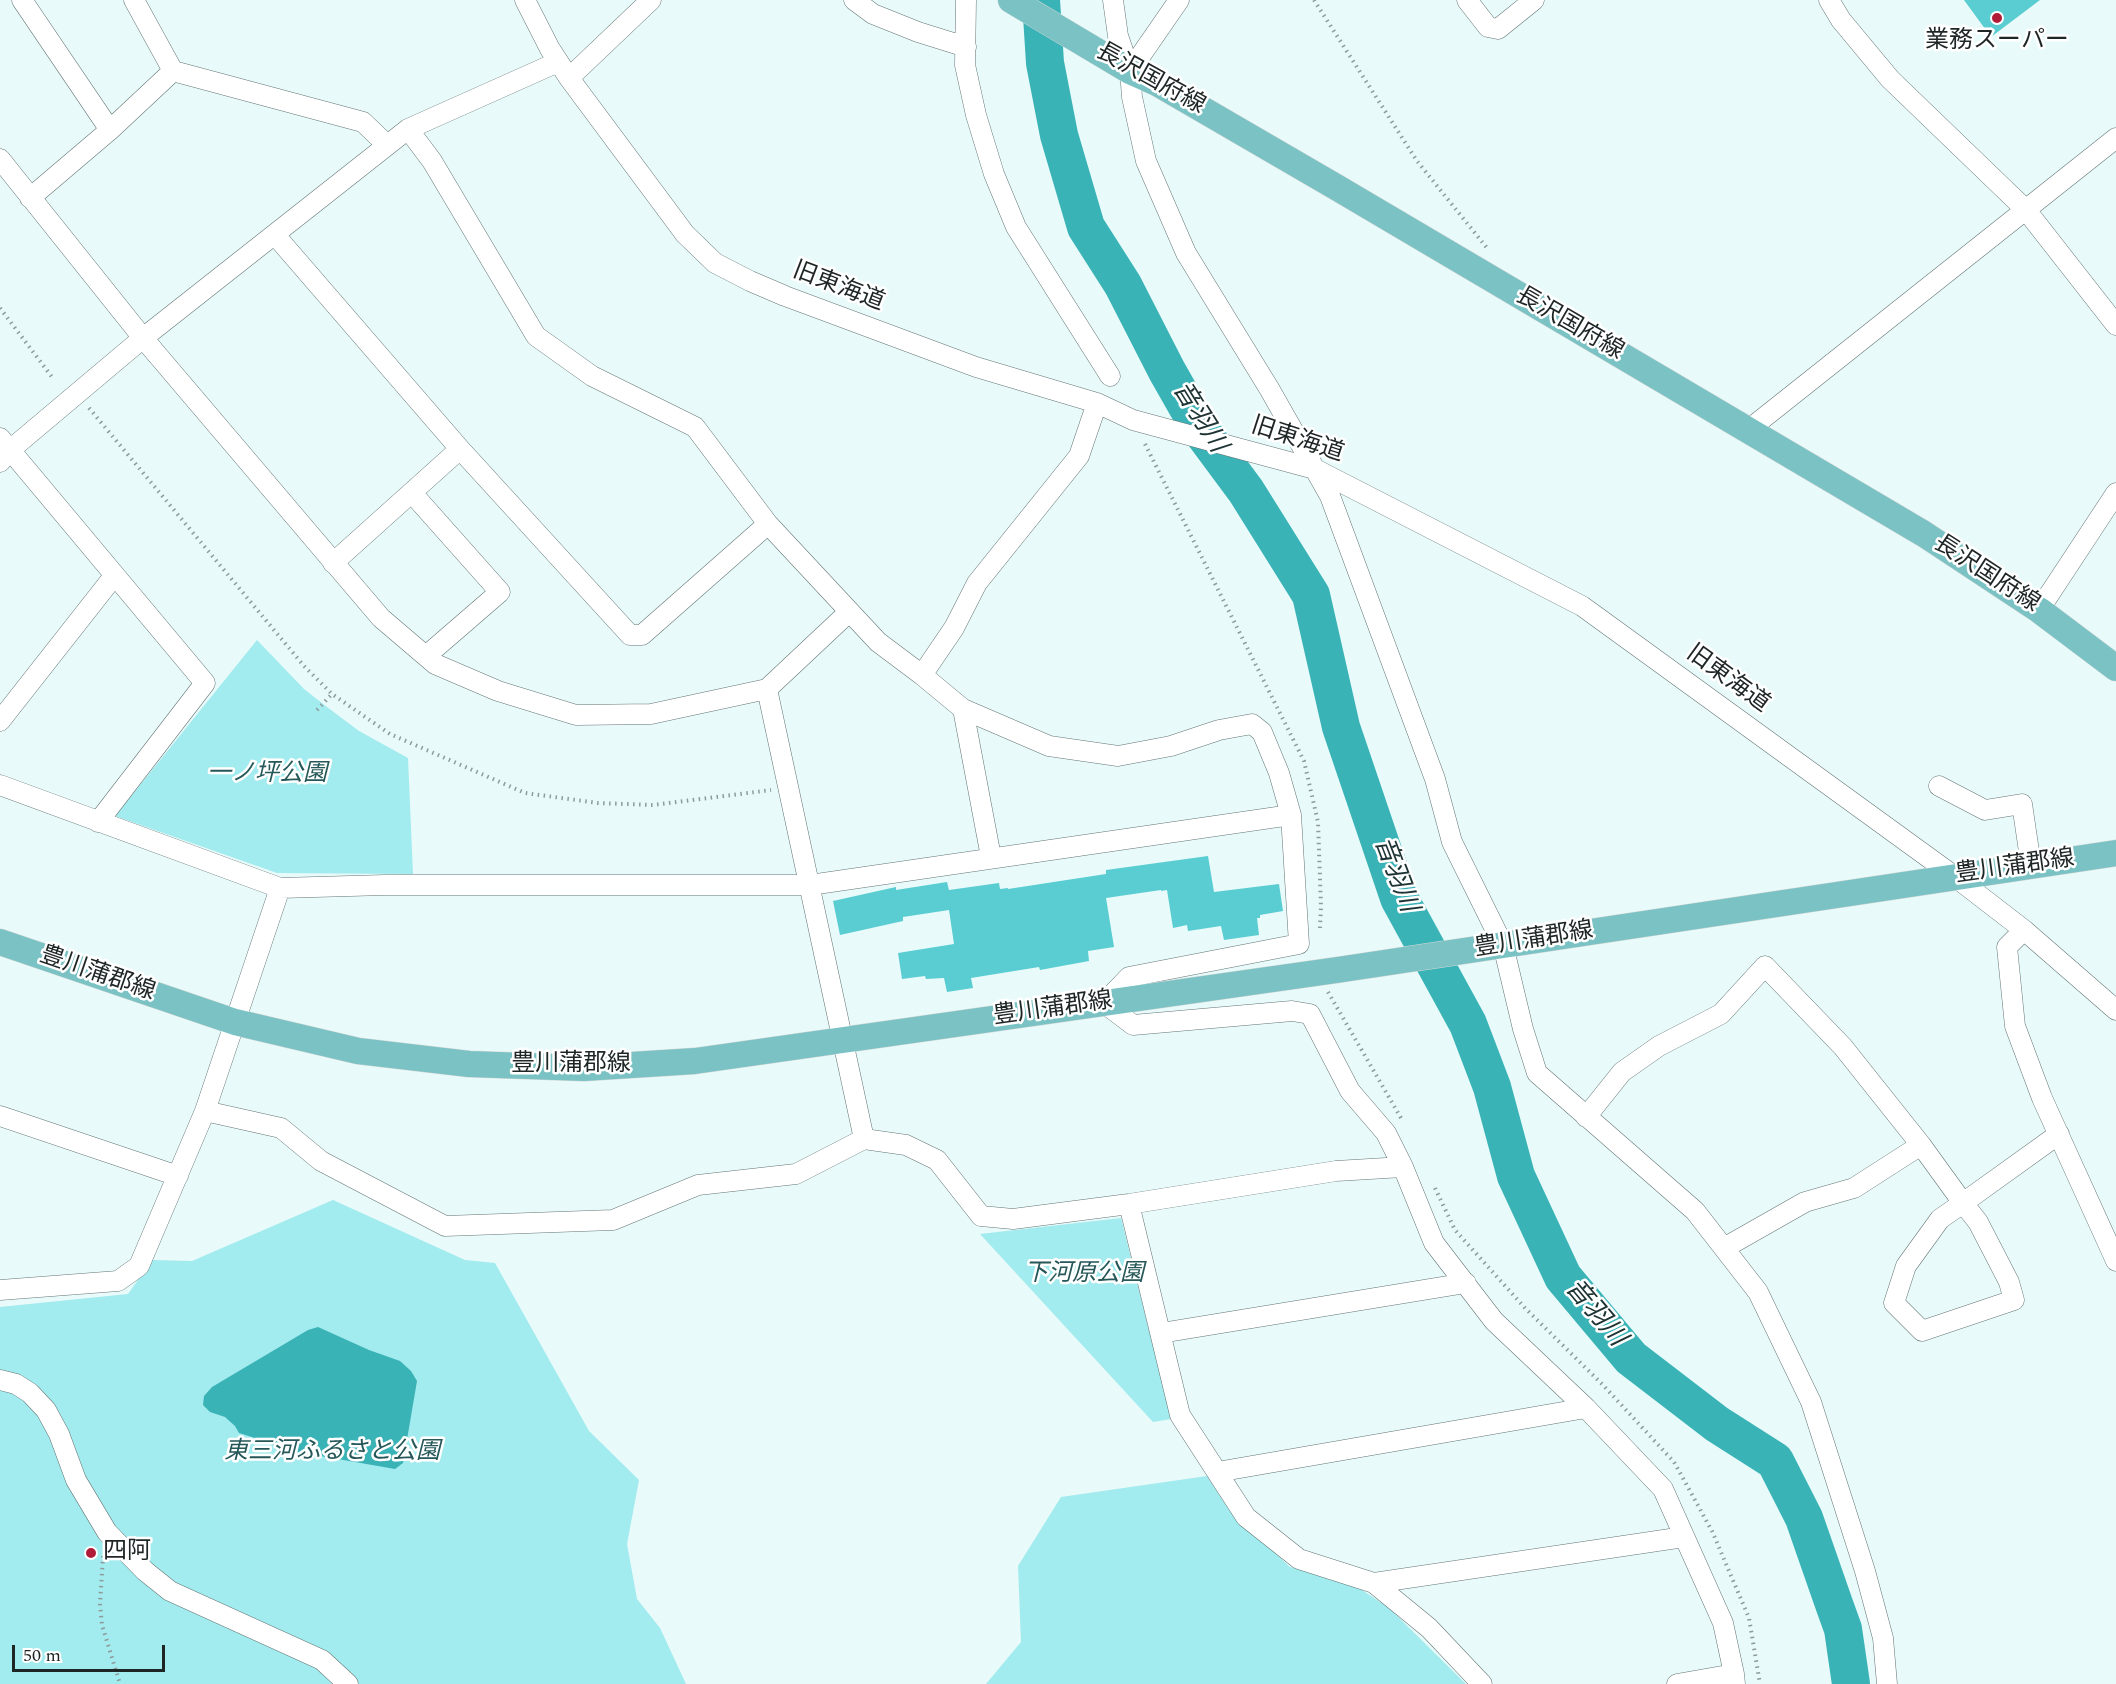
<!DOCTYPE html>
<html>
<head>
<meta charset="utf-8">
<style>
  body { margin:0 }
  #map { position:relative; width:2116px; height:1684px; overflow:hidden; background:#e8fafa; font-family:Spectral,serif }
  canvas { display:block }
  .scale { position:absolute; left:12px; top:1645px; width:153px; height:27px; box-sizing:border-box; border:3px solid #1e2525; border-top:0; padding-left:8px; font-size:18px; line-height:21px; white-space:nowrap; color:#1e2525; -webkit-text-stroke:4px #fff; paint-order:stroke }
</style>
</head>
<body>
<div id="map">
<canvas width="2116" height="1684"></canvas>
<div class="scale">50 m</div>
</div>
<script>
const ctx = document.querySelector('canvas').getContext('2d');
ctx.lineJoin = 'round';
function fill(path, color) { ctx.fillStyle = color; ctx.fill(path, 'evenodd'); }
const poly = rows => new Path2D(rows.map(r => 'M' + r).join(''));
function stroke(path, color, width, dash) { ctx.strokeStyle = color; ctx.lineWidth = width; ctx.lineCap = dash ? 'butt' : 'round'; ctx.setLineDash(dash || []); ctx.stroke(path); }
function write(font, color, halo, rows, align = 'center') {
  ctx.font = font + ' Spectral,"Noto Sans JP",serif'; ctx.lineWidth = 5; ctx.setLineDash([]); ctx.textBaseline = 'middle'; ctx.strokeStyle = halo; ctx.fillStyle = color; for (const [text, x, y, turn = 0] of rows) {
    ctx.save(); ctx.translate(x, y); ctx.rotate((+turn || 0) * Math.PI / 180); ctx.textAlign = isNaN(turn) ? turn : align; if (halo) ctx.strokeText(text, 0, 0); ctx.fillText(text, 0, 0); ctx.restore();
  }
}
const green = poly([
  [257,640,304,689,327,707,359,731,408,758,413,874,277,873,115,816],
  [333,1200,465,1260,495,1263,589,1431,639,1480,627,1544,637,1599,660,1628,686,1684,0,1684,0,1307,128,1294,152,1260,192,1261],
  [1121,1218,1171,1419,1153,1422,980,1234],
  [1207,1476,1229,1510,1290,1567,1350,1582,1389,1608,1466,1684,986,1684,1021,1642,1018,1566,1061,1497]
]);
const water = poly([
  [318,1327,369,1350,400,1361,411,1371,417,1381,403,1463,395,1469,275,1448,271,1443,239,1433,235,1426,225,1417,210,1412,203,1405,204,1396,212,1387,308,1330]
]);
const river = poly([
  [1041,0,1045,63,1059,135,1086,227,1123,285,1167,371,1200,429,1246,491,1311,595,1341,727,1399,898,1468,1024,1492,1087,1516,1176,1563,1277,1631,1358,1717,1424,1775,1461,1804,1518,1834,1604,1843,1629,1851,1684]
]);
const building = poly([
  [1964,0,2040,0,1991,37],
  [1208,856,1214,892,1279,884,1283,911,1260,915,1260,918,1257,918,1259,935,1224,940,1221,926,1188,931,1187,925,1173,928,1167,890,1161,891,1161,890,1106,898,1114,947,1088,951,1089,961,1040,970,1039,967,971,978,973,988,947,992,944,978,926,979,925,976,902,979,898,953,954,944,949,910,903,917,903,921,840,935,833,901,896,887,896,890,947,882,949,890,999,883,1000,889,1008,888,1008,889,1106,874,1106,870]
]);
const path = poly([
  [1314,0,1417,161,1487,248],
  [0,308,52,377],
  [89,408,304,666,332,694,390,734,525,793,598,803,653,805,771,790],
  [1145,444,1304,761,1318,822,1321,907,1320,928],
  [317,710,332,694],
  [1328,992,1401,1118],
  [1435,1188,1455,1230,1525,1308,1603,1385,1674,1462,1712,1531,1749,1618,1760,1684],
  [103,1556,100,1604,102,1625,120,1684]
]);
const minor = poly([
  [22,0,110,130],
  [134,0,173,71,363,122,387,145],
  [525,0,550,49,569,78,685,234,715,263,750,281,785,296,976,367,1097,403,1133,420,1315,469,1582,606,1954,876,2024,930,2116,1010],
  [854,0,873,14,918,32,966,47],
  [966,0,965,65,976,115,994,174,1016,227,1110,376],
  [1113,0,1118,36,1130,71,1132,97,1146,161,1186,253,1270,390,1330,496,1435,779,1452,842,1503,945,1523,1029,1537,1073,1695,1211,1758,1292,1811,1402,1865,1571,1883,1638,1887,1684],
  [1467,0,1488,27,1498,29,1534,0],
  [1829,0,1841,20,1890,79,2026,210,2116,325],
  [1130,71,1179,0],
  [569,78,651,0],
  [0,159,143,338,381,618,435,664,498,691,576,715,651,714,767,689,849,612],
  [30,198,110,130,173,71],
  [275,235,460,449,630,635,642,635,768,524,695,427,592,376,536,336,432,161,408,129],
  [1747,431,2116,138],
  [0,438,205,683,98,822],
  [0,462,10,450,143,338,408,129,558,62],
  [412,493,500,592,426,656],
  [768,524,878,642,922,675,954,628,977,583,1079,456,1097,403],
  [333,563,460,449],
  [2039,610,2116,493],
  [922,675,963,709,991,857],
  [767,689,864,1139],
  [963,709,1049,746,1118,756,1171,746,1219,730,1252,724,1262,732,1279,773,1291,815],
  [0,721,114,576],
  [0,785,280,888,385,885,810,885,1291,815,1299,944,1129,977,1104,1003,1133,1025,1292,1011,1310,1014,1350,1091,1386,1133,1403,1167,1434,1243,1494,1321,1586,1408,1663,1489,1723,1623,1734,1674,1735,1684],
  [1939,786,1985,810,2022,804,2031,865],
  [2024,930,2007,947,2015,1026,2042,1098,2116,1261],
  [205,1111,281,1128,321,1161,445,1226,613,1220,698,1185,796,1174,864,1139,906,1145,937,1160,981,1216,1013,1219,1129,1204,1336,1171,1403,1167],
  [0,1116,178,1176],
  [1586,1117,1622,1072,1659,1046,1721,1014,1765,966,1843,1047,1921,1145,1963,1203,1978,1222,2009,1282,2014,1300,1922,1331,1894,1303,1906,1266,1940,1219,1963,1203,2059,1134],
  [1129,1204,1180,1415,1246,1517,1299,1559,1374,1583,1429,1628,1482,1684],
  [1724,1248,1805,1202,1854,1188,1921,1145],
  [0,1290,118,1281,139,1266,205,1111,280,888],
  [1161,1333,1466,1283],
  [0,1380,16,1384,30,1393,46,1410,59,1434,76,1480,107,1532,145,1571,170,1591,322,1660,348,1684],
  [1217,1472,1586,1408],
  [1374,1583,1684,1537],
  [1677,1684,1734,1674]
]);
const major = poly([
  [1011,0,1130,71,1157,83,1336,187,1924,534,2039,610,2116,668],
  [0,942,235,1022,358,1051,469,1064,584,1068,695,1061,1337,970,2116,853]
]);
const markers = [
  [1997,18,6,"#b01c37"],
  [91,1553,6,"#b01c37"]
];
const poiNames = [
  ["業務スーパー",1997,42],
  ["四阿",103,1553,"left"]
];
const streetNames = [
  ["長沢国府線",1150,80,29],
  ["旧東海道",838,288,21],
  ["長沢国府線",1569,325,30],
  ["旧東海道",1297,441,18],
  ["長沢国府線",1986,575,33],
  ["旧東海道",1727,680,36],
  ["豊川蒲郡線",2015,868,-8],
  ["豊川蒲郡線",1534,941,-9],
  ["豊川蒲郡線",97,975,19],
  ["豊川蒲郡線",1053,1010,-8],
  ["豊川蒲郡線",571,1065]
];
const parkNames = [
  ["一ノ坪公園",267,775],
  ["下河原公園",1084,1275],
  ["東三河ふるさと公園",332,1453]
];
const waterNames = [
  ["音羽川",1198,418,58],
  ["音羽川",1394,875,69],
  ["音羽川",1594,1314,50]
];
fill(green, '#a2ebee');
fill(water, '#3ab3b7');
stroke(river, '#3ab3b7', 38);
fill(building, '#59cdd1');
stroke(minor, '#657575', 21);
stroke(major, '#d6d8d8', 27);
stroke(path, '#8e9b9b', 4, [1.5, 4.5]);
stroke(minor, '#fff', 20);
stroke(major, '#7ac2c4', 26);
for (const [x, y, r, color] of markers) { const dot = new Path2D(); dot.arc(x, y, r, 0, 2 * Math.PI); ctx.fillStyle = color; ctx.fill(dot); stroke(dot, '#fff', 2); }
write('24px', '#1e2525', '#fff', poiNames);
write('24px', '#1e2525', '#fff', streetNames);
write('italic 24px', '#265859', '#fff', parkNames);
write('italic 26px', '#1d3232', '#fff', waterNames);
</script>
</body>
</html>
